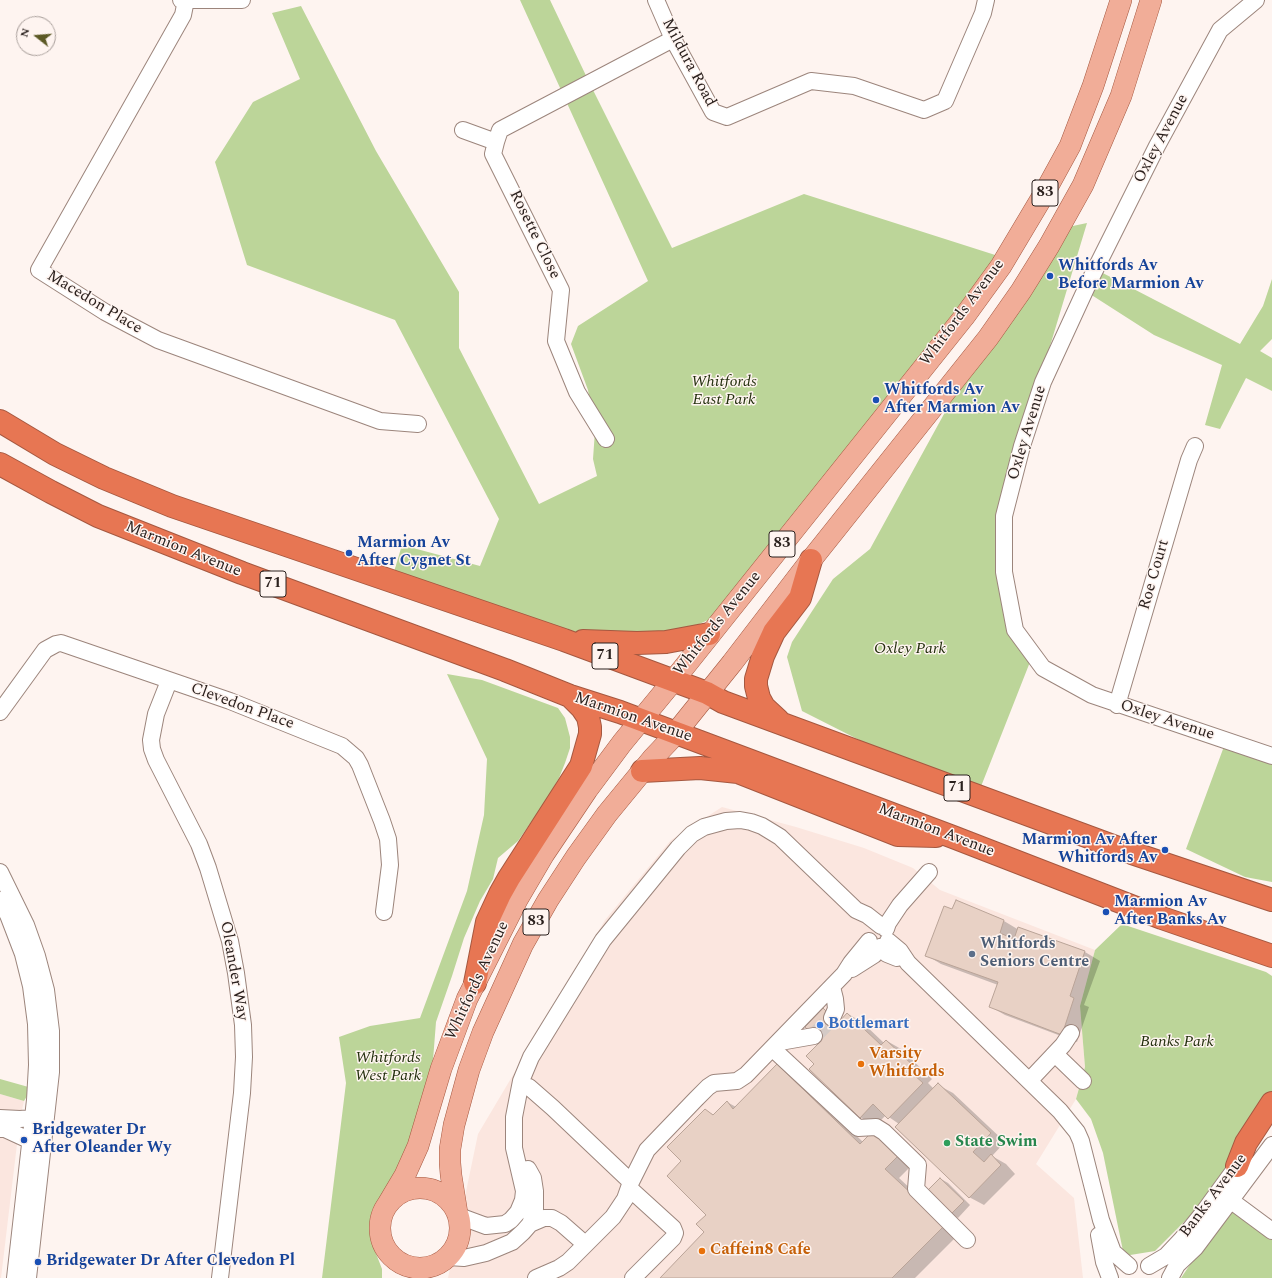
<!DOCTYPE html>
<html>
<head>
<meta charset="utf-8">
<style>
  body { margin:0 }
  #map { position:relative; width:1272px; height:1278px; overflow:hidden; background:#fef4f0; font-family:Spectral,serif }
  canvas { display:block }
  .north { position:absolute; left:16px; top:16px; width:40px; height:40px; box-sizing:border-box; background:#fef4f0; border:1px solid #aaa09c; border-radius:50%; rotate:287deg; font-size:11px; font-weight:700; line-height:16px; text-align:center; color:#2b211e }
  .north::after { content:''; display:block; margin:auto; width:14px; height:18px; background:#5c5925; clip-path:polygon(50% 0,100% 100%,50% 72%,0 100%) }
</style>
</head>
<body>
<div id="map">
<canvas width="1272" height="1278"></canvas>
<div class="north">N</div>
</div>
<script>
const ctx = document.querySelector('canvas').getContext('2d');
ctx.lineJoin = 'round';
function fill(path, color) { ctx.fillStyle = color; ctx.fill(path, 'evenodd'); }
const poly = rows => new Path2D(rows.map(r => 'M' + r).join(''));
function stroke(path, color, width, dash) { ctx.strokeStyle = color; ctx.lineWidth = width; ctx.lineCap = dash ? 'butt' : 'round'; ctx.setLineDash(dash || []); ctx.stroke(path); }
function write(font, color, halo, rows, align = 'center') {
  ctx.font = font + ' Spectral,serif'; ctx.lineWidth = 3; ctx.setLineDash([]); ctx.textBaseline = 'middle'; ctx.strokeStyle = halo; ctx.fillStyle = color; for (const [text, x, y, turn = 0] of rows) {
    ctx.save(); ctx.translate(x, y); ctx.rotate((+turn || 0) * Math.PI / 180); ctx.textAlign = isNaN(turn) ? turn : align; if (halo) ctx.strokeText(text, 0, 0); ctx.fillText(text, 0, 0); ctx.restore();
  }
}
const built = poly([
  [722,807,796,827,864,848,913,868,940,890,1095,950,1080,1006,1085,1067,1076,1099,1036,1164,1074,1198,1083,1278,448,1278,478,1134,605,920,671,840],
  [0,1094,24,1101,20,1119,1,1278,0,1278]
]);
const green = poly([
  [520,0,550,0,590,84,672,248,804,194,1014,261,717,616,686,630,596,635,549,628,393,575,402,545,480,566,499,519,395,320,247,265,215,162,253,102,300,79,272,13,301,6,376,151,459,292,459,348,539,504,597,476,593,459,595,431,588,390,571,344,578,326,648,281],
  [1087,223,995,529,1003,604,1030,662,980,789,883,752,802,711,787,657,792,642,833,579,870,549,961,383,1068,227],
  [1095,269,1240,344,1263,306,1272,279,1272,339,1260,351,1272,358,1272,391,1246,378,1220,429,1205,425,1222,365,1154,335,1090,294],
  [447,674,482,680,558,708,565,718,570,737,570,748,565,763,559,778,545,802,518,841,498,858,493,879,480,901,464,938,452,976,436,1022,429,1111,408,1161,374,1213,372,1243,382,1269,382,1278,322,1278,346,1083,339,1037,370,1026,420,1018,467,891,484,815,487,759],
  [1226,741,1272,756,1272,882,1245,877,1186,849],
  [1122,924,1266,972,1272,976,1272,1114,1218,1188,1155,1251,1124,1256,1103,1153,1091,1119,1076,1099,1085,1067,1080,1006,1095,950],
  [0,1079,32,1088,24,1101,0,1094],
  [1229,1206,1272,1237,1272,1278,1181,1278]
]);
const shadow = poly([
  [1004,921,1019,930,1019,928,1085,952,1100,961,1084,1005,1089,1007,1077,1042,1005,1015,991,1007,998,985,941,964,926,955],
  [848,1014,862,1022,884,1043,887,1041,901,1049,932,1079,928,1083,934,1089,938,1085,953,1093,1005,1142,992,1156,1006,1164,1015,1174,984,1205,969,1197,899,1124,886,1115,875,1126,860,1117,816,1064,822,1042,838,1018,841,1021],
  [777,1065,792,1074,863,1142,873,1134,887,1142,912,1165,899,1178,959,1234,915,1278,661,1278,705,1232,708,1215,683,1161,705,1110,714,1115,727,1102,736,1107],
  [941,1179,948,1183,970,1205,958,1218,951,1214]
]);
const building = poly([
  [956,900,1004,920,1000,933,1014,939,1018,927,1085,951,1070,996,1074,998,1062,1035,989,1007,998,982,925,956,944,906,952,909,956,900],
  [823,1008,838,1023,847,1013,881,1045,886,1040,918,1070,913,1074,923,1083,888,1119,873,1104,860,1118,809,1069,814,1064,806,1056,820,1042,805,1027,823,1008],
  [777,1064,860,1144,872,1132,898,1156,885,1169,945,1225,892,1278,660,1278,704,1232,696,1224,706,1215,667,1176,681,1161,667,1147,705,1109,713,1115,727,1101,733,1109,777,1064],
  [938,1083,991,1133,973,1152,984,1162,991,1154,1001,1165,969,1198,895,1127,938,1083],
  [940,1178,964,1201,950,1215,926,1192,940,1178]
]);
const minorTunnel = poly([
  [814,1036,832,1018]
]);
const minor = poly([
  [181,0,242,0],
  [186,0,183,15,39,270,105,312,158,340,380,421,418,424],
  [656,0,673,39,713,112,727,117,811,81,854,86,924,110,945,101,983,13,986,0],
  [1256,0,1220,30,1157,146,1089,282,1043,382,1022,446,1004,516,1004,572,1015,630,1043,668,1092,695,1272,756],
  [463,130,496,142,493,154,561,290,556,341,577,392,606,439],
  [496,142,500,130,673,39],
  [169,681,156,714,151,740,152,749,156,760,199,844,208,868,230,941,236,973,243,1025,244,1057,242,1093,220,1278],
  [1117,705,1189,460,1195,446],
  [0,712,45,650,56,644,61,643,230,701,342,746,356,758,360,765,382,821,388,839,390,865,384,912],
  [0,872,26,925,37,956,46,990,51,1031,51,1072,28,1278],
  [0,900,8,915,23,954,31,986,36,1024,37,1065,35,1100,15,1278],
  [886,929,888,923,900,905,929,872],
  [888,941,900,951,908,963,1060,1111,1077,1132,1081,1141,1101,1220,1113,1252,1129,1266],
  [852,969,874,955,880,947,887,954,897,958],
  [832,1018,836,1009,835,999,832,987],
  [780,1042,814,1036],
  [773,1049,858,1128,876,1127,884,1132,918,1165,916,1189,967,1240],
  [1055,1054,1083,1081],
  [1029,1081,1063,1045,1071,1033],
  [529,1087,553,1108,631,1182],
  [0,1118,20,1119,33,1118],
  [0,1129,5,1129,31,1141],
  [629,1188,673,1228,675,1233,673,1238,633,1278],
  [1222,1194,1272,1231],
  [459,1216,486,1226,505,1224,511,1220,518,1212,523,1200,524,1191,514,1148,514,1117,521,1081,531,1057,603,940,678,848,692,834,704,827,726,821,740,820,751,822,762,826,780,837,856,910,867,915,881,926],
  [530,1224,544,1218,552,1218,561,1223,585,1244],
  [1099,1235,1104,1262,1110,1278],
  [448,1257,464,1258,486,1253,512,1242,523,1232,530,1224,535,1209,535,1191,533,1178,528,1169],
  [1149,1266,1166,1256,1182,1239,1203,1213,1243,1158],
  [536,1278,559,1268,568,1262,613,1217,625,1199,631,1182,647,1150,696,1099,708,1087,714,1083,737,1081,746,1075,844,974,851,963,869,941],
  [1170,1278,1177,1265,1195,1248,1272,1145]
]);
const major = poly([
  '380 1228a40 40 0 1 1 80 0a40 40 0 1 1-80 0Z',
  [386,1207,405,1175,418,1146,441,1069,467,999,517,900,544,854,587,790,622,743,673,681,964,317,1001,266,1041,199,1070,146,1093,86,1121,0],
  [457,1213,451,1175,450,1163,450,1149,454,1125,469,1070,483,1032,523,944,548,900,576,857,607,814,653,758,670,740,732,663,811,560,988,338,1021,291,1049,246,1083,185,1121,96,1151,0]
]);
const highway = poly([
  [0,421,55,454,104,478,172,506,564,640,707,693,723,702,1132,853,1272,900],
  [0,464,51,492,98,516,242,573,505,670,570,696,620,712,751,761,953,837,1162,918,1272,956],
  [583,641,637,643,666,642,709,634],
  [778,720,764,707,759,698,756,686,756,679,763,656,774,632,800,598,811,560],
  [642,771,700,768,738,772,898,835,936,836],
  [475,983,487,922,500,894,509,878,581,766,590,734,590,727,588,717,582,708,570,696],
  [1237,1166,1246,1143,1272,1103]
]);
const markers = [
  [1050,276,4,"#1a4fb4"],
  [876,400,4,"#1a4fb4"],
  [349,553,4,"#1a4fb4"],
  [1165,850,4,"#1a4fb4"],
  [1106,912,4,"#1a4fb4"],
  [972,954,4,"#5c6f8a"],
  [820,1025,4,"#3f7fe0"],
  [861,1064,4,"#e8710a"],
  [24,1140,4,"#1a4fb4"],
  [947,1143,4,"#2e9e5b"],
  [702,1251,4,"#e8710a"],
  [38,1262,4,"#1a4fb4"]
];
const shields = [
  [1045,193,26],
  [782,544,26],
  [273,584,26],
  [605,656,26],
  [957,788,26],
  [536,922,26]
];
const shieldNames = [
  ["83",1045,193],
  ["83",782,544],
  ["71",273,584],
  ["71",605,656],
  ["71",957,788],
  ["83",536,922]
];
const streetNames = [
  ["Mildura Road",688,63,62],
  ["Oxley Avenue",1162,139,-62],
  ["Rosette Close",534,235,64],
  ["Macedon Place",94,303,31],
  ["Whitfords Avenue",963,313,-53],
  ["Oxley Avenue",1028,433,-73],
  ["Marmion Avenue",183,550,22],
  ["Roe Court",1155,575,-74],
  ["Whitfords Avenue",718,624,-51],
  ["Clevedon Place",242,707,20],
  ["Marmion Avenue",633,718,19],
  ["Oxley Avenue",1167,721,18],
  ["Marmion Avenue",936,831,21],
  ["Oleander Way",233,971,80],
  ["Whitfords Avenue",478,981,-65],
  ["Banks Avenue",1214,1196,-53]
];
const transitNames = [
  ["Whitfords Av",1058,267],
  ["Before Marmion Av",1058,285],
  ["Whitfords Av",884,391],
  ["After Marmion Av",884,409],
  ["Marmion Av",357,544],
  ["After Cygnet St",357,562],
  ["Marmion Av After",1157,841,"right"],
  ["Whitfords Av",1157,859,"right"],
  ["Marmion Av",1114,903],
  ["After Banks Av",1114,921],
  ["Bridgewater Dr",32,1131],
  ["After Oleander Wy",32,1149],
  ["Bridgewater Dr After Clevedon Pl",46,1262]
];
const parkNames = [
  ["Whitfords",724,383],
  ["East Park",724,401],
  ["Oxley Park",910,650],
  ["Banks Park",1177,1043],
  ["Whitfords",388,1059],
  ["West Park",388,1077]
];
const serviceNames = [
  ["Whitfords",980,945],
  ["Seniors Centre",980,963]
];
const shopNames = [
  ["Bottlemart",828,1025]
];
const foodNames = [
  ["Varsity",869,1055],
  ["Whitfords",869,1073],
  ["Caffein8 Cafe",710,1251]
];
const leisureNames = [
  ["State Swim",955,1143]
];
fill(built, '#fbe6df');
fill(green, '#bcd599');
fill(shadow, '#0003');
fill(building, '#e8d1c5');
stroke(building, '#baa498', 1);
stroke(minorTunnel, '#d4cac6', 16, [16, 8]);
stroke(minor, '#9c857c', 18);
stroke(major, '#a55840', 22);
stroke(highway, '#a55840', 24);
stroke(minor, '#fff', 16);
stroke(major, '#f1ad98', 21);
stroke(highway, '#e77653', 22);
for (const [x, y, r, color] of markers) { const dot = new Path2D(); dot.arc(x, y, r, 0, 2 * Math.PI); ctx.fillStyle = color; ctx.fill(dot); stroke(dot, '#fef4f0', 1.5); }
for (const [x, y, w] of shields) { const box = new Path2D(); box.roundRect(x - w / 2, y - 13, w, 26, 3); ctx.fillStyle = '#fef4f0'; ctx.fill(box); stroke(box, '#2b211e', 1); }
write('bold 15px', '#2b211e', null, shieldNames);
write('16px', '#2b211e', '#fef4f0', streetNames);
write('bold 16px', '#164399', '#fef4f0', transitNames, 'left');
write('italic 16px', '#232f0d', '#fef4f0', parkNames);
write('bold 16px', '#4e5e75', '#fef4f0', serviceNames, 'left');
write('bold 16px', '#366cbe', '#fef4f0', shopNames, 'left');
write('bold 16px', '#c56008', '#fef4f0', foodNames, 'left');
write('bold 16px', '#27864d', '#fef4f0', leisureNames, 'left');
</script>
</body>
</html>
